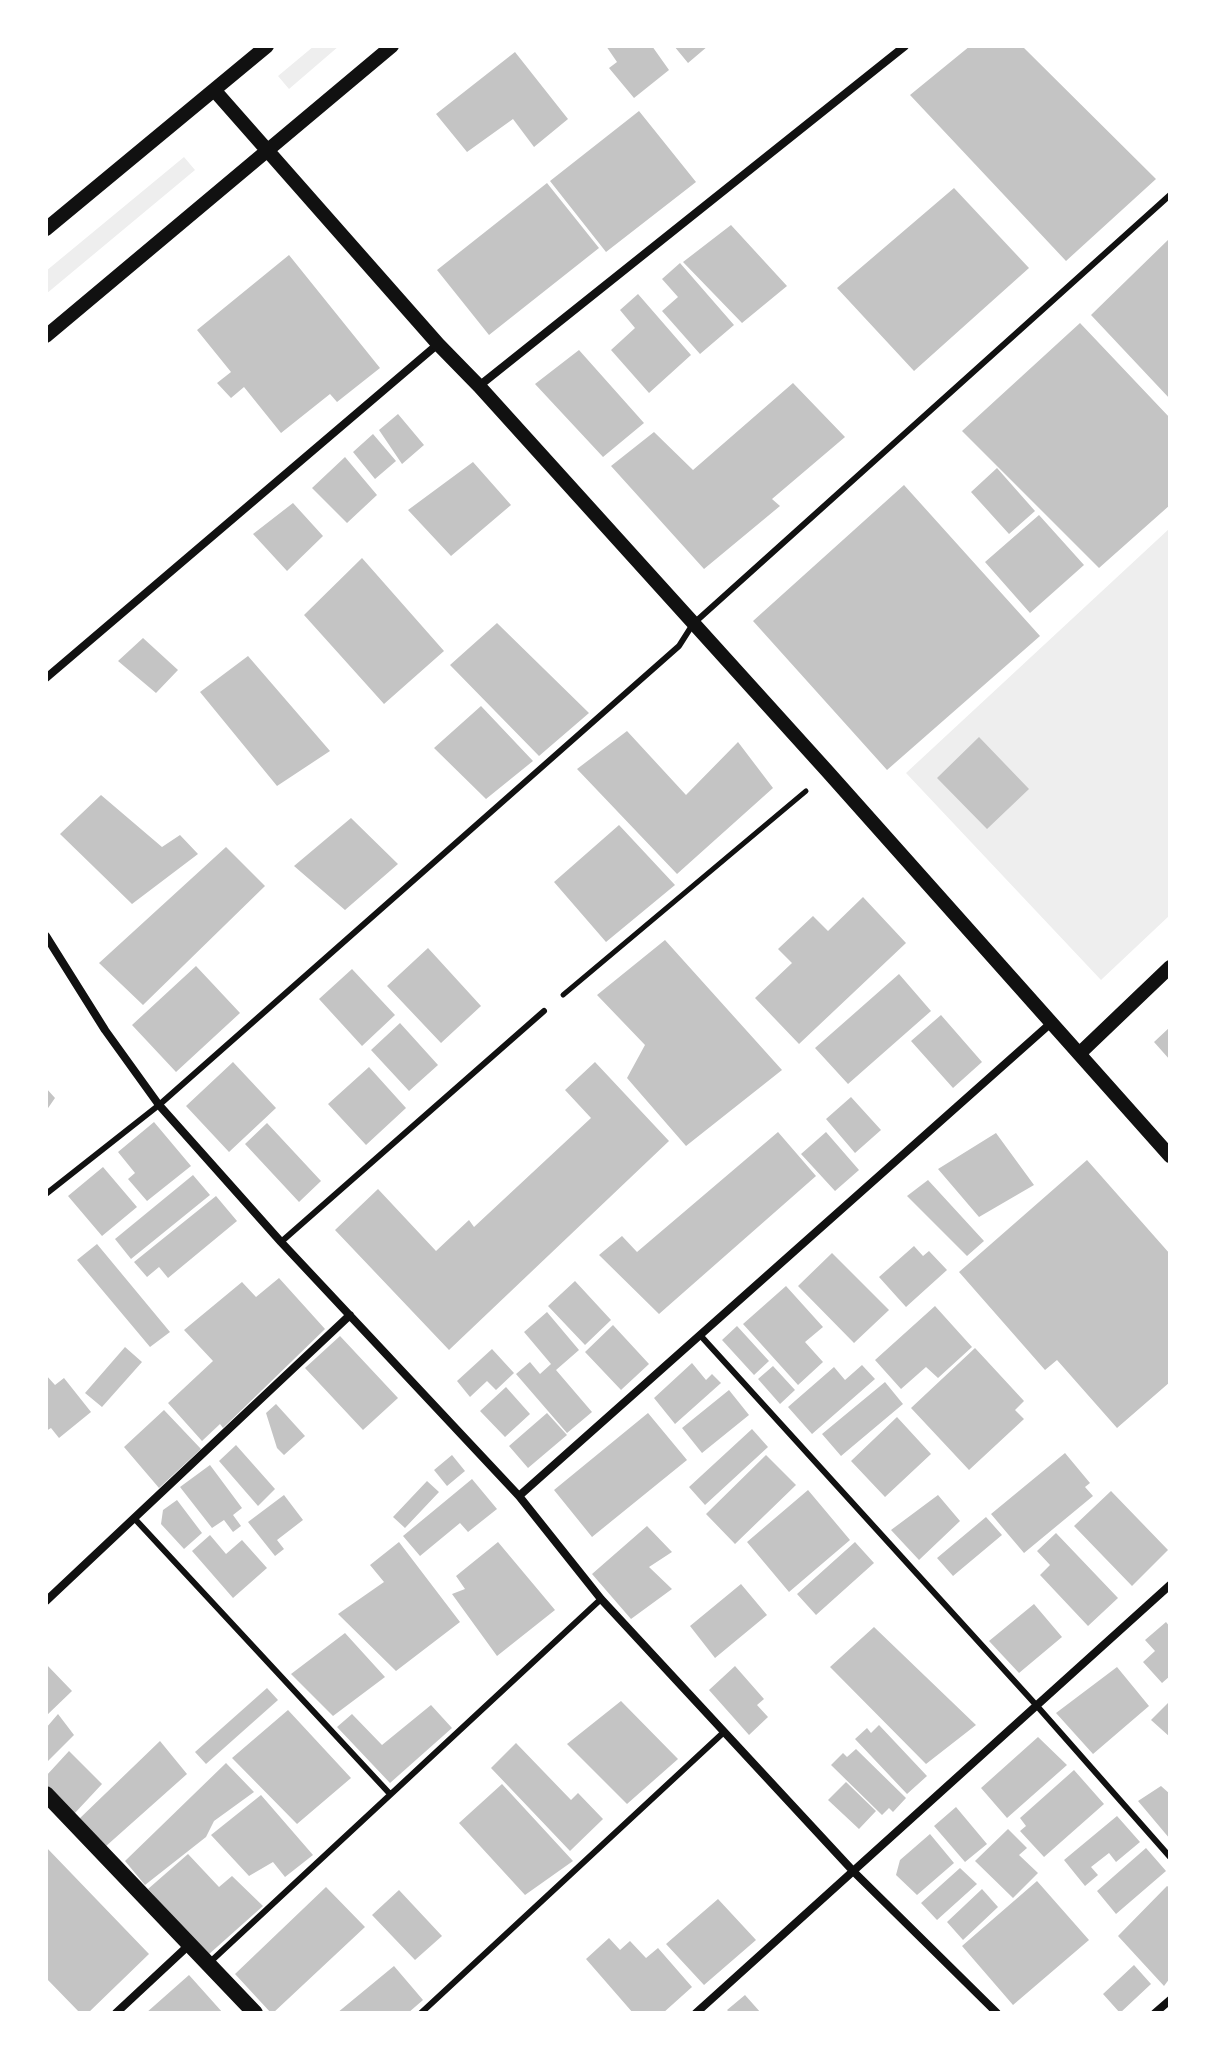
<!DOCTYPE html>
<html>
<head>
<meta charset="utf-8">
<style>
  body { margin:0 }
  #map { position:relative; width:1216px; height:2059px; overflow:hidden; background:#fff; font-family:"Source Serif 4",serif }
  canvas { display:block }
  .frame { position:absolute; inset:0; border:48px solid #fff; pointer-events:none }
</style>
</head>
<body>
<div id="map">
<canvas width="1216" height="2059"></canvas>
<div class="frame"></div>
</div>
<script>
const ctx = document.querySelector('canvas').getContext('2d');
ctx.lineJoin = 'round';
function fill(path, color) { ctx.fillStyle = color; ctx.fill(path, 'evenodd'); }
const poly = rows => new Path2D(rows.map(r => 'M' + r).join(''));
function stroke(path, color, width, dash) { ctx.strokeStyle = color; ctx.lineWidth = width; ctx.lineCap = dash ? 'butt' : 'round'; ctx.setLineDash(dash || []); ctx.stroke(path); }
const green = poly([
  [314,46,339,46,289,89,278,76],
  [184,157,195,170,46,294,46,271],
  [1170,528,1170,915,1101,980,906,773]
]);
const building = poly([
  [606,46,652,46,669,70,634,98,609,68,617,62],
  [674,46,708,46,688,63],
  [970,46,1022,46,1156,179,1066,261,910,95],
  [515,52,568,119,534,147,513,119,467,152,436,114],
  [639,111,696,182,606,252,550,181],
  [547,183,599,248,489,335,437,270],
  [954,188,1029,268,914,371,837,288],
  [731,225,787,286,742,323,683,262],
  [1170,238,1170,399,1091,315],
  [289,255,380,368,337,402,330,394,281,433,244,387,231,398,217,383,231,372,197,330],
  [680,263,734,325,700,354,662,311,678,297,662,279],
  [638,294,691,355,649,393,611,350,635,328,620,310],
  [1080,323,1170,418,1170,505,1099,568,962,431],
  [579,350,644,423,603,457,535,384],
  [793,383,845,437,772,499,780,506,704,569,611,466,654,432,693,470],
  [398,414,424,445,402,464,379,430],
  [373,434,396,461,375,479,353,452],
  [345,457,377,495,347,523,312,488],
  [473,462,511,505,451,556,408,510],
  [997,468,1035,511,1009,534,971,492],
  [904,485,1040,636,887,770,753,621],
  [293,503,323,536,287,571,253,534],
  [1039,515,1084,565,1030,613,985,562],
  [362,558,444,651,384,704,304,615],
  [497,623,589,713,539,756,450,665],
  [143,638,178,670,156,693,118,661],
  [248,656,330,751,277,786,200,692],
  [481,706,533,761,486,799,434,748],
  [627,731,686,795,738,742,773,788,677,874,577,769],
  [979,737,1029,789,987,829,937,778],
  [101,795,162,847,180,835,198,854,132,904,60,834],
  [351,818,398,864,345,910,294,866],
  [619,825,675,885,606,942,554,882],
  [226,847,265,886,143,1005,99,963],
  [863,897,906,943,799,1044,755,998,792,963,778,949,813,916,828,931],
  [665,940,782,1070,686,1146,627,1078,645,1045,597,995],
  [428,948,481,1006,441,1043,387,986],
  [196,966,240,1013,176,1072,132,1025],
  [352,969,395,1015,362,1046,319,999],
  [899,974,931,1011,848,1084,815,1048],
  [941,1015,982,1062,953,1088,911,1041],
  [400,1023,438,1065,409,1091,371,1050],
  [1170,1027,1170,1060,1154,1042],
  [233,1062,276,1108,229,1152,186,1106],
  [595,1062,669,1141,449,1350,335,1230,378,1189,436,1251,469,1220,474,1227,591,1118,565,1090],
  [369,1067,406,1108,366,1145,328,1104],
  [46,1088,55,1098,46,1111],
  [851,1097,881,1130,855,1153,826,1119],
  [154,1122,191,1166,147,1201,128,1179,135,1173,118,1152],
  [267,1123,321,1181,299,1202,245,1144],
  [778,1132,816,1176,659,1314,599,1255,622,1236,637,1252],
  [826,1132,859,1170,835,1191,801,1154],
  [996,1133,1034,1185,979,1217,938,1169],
  [1087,1160,1170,1254,1170,1382,1117,1428,1057,1360,1045,1370,959,1272],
  [103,1167,137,1207,102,1236,68,1196],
  [193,1175,210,1195,131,1259,115,1239],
  [928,1180,984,1241,967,1256,907,1196],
  [216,1196,237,1221,168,1278,159,1267,147,1277,134,1262],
  [97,1244,170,1332,150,1347,77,1260],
  [914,1246,923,1256,929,1251,947,1270,906,1307,879,1277],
  [832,1253,889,1310,854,1343,798,1286],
  [279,1278,325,1329,223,1428,220,1424,202,1441,168,1403,213,1361,184,1330,242,1282,256,1297],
  [575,1281,611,1320,585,1345,548,1306],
  [786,1286,823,1327,805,1342,823,1362,798,1385,743,1324],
  [935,1306,972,1347,938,1378,926,1367,901,1389,875,1360],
  [547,1312,579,1350,556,1370,592,1412,567,1433,516,1374,530,1362,540,1374,551,1364,524,1332],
  [613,1325,649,1364,621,1390,585,1352],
  [737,1326,769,1361,754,1375,722,1340],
  [340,1336,398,1398,363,1430,305,1368],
  [125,1347,142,1362,102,1407,85,1393],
  [975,1348,1024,1401,1015,1410,1024,1419,969,1470,911,1408],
  [492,1349,514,1373,496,1390,487,1381,470,1397,457,1381],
  [692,1363,706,1380,712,1374,721,1383,675,1424,654,1398],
  [862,1365,875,1379,812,1434,788,1407,834,1367,845,1380],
  [773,1366,795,1390,780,1404,758,1379],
  [46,1375,55,1385,64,1378,91,1412,59,1438,51,1428,46,1431],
  [885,1382,903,1404,841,1456,822,1434],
  [506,1387,530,1414,505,1437,480,1411],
  [729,1390,749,1415,702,1453,682,1428],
  [276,1404,305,1436,284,1455,277,1448,266,1413],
  [164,1410,201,1449,159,1488,124,1447],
  [547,1413,567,1435,528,1468,509,1446],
  [648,1413,687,1460,592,1537,554,1490],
  [897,1417,931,1454,885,1497,851,1461],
  [752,1429,768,1447,705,1505,689,1487],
  [236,1445,275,1489,258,1506,219,1461],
  [1065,1453,1090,1483,1085,1487,1093,1496,1024,1553,991,1514],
  [452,1455,465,1471,447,1486,434,1470],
  [766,1455,796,1485,735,1544,706,1514],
  [210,1465,242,1508,233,1515,241,1526,233,1532,224,1520,212,1528,180,1487],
  [472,1479,497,1509,468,1532,460,1523,420,1556,403,1536],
  [427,1481,439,1492,405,1528,393,1517],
  [808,1490,850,1540,789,1592,747,1542],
  [1111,1491,1168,1550,1132,1586,1074,1526],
  [284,1495,303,1520,277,1540,284,1549,275,1556,248,1522],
  [938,1495,960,1521,919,1560,891,1530],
  [177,1500,202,1533,184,1549,161,1524,163,1510],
  [986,1517,1002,1535,953,1576,937,1558],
  [647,1526,672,1552,649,1567,672,1589,631,1619,592,1574],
  [1056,1533,1118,1598,1088,1626,1040,1575,1050,1565,1037,1551],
  [210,1535,226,1554,242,1540,267,1568,233,1598,192,1551],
  [399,1542,460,1622,396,1671,338,1614,384,1582,370,1565],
  [498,1542,555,1610,497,1656,452,1594,465,1589,456,1576],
  [855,1542,874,1563,816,1615,797,1594],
  [741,1584,767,1615,715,1658,690,1626],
  [1034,1604,1062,1637,1019,1673,989,1641],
  [1166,1622,1170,1627,1170,1676,1162,1683,1143,1662,1155,1651,1145,1640],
  [874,1627,976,1725,926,1764,830,1667],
  [345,1633,385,1677,333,1716,291,1674],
  [46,1664,72,1691,46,1716],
  [735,1666,764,1699,757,1705,768,1717,749,1735,709,1690],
  [1117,1667,1149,1706,1093,1754,1056,1713],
  [267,1688,278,1700,206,1764,195,1752],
  [621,1701,678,1759,627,1804,567,1744],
  [1170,1701,1170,1737,1151,1720],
  [431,1705,452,1728,390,1783,337,1727,352,1714,382,1745],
  [288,1710,351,1778,297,1824,232,1758],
  [58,1714,74,1735,46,1763,46,1728],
  [879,1725,927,1776,907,1794,855,1739,867,1728,871,1733],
  [1038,1737,1067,1765,1007,1818,981,1788],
  [160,1741,187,1774,105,1847,78,1820],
  [516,1743,571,1800,578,1793,603,1819,570,1851,491,1768],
  [856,1749,906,1798,893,1812,889,1808,882,1815,831,1765,843,1753,847,1757],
  [69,1751,102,1784,74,1814,46,1784,46,1776],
  [226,1763,254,1792,214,1821,206,1837,145,1885,125,1861],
  [1074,1770,1104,1804,1044,1857,1020,1831,1026,1826,1020,1818],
  [846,1782,876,1811,859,1829,828,1800],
  [502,1784,573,1861,525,1895,459,1823],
  [1161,1786,1170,1794,1170,1839,1138,1801],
  [261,1795,313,1855,285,1877,273,1862,249,1876,211,1835],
  [956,1807,987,1844,965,1862,934,1826],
  [1117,1816,1140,1842,1116,1862,1109,1853,1091,1867,1098,1875,1085,1886,1064,1860],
  [1008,1829,1027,1848,1019,1855,1038,1873,1013,1898,975,1861],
  [930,1834,954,1863,917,1895,896,1875,900,1860],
  [46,1847,149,1954,88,2013,80,2013,46,1978],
  [1146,1848,1166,1871,1116,1914,1097,1891],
  [188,1854,219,1887,232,1876,263,1906,208,1955,148,1889],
  [960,1868,977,1884,937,1920,921,1903],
  [1037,1881,1089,1940,1013,2005,962,1946],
  [1167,1886,1170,1888,1170,1978,1164,1986,1118,1936],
  [326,1887,365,1927,273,2013,271,2013,235,1974],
  [982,1889,998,1907,963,1940,947,1922],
  [399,1890,442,1936,415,1960,372,1915],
  [718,1899,756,1940,704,1985,666,1944],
  [609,1938,620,1950,630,1941,646,1958,658,1948,692,1987,663,2013,633,2013,586,1959],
  [1134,1965,1151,1984,1120,2013,1103,1994],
  [394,1966,423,2000,408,2013,337,2013],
  [189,1975,223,2013,146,2013],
  [745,1995,761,2013,730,2013,727,2010]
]);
const path = poly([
  [563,995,806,791]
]);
const service = poly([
  [46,1194,159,1105,679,646,693,624,1170,195],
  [281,1242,544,1011],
  [700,1335,1037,1706,1170,1857],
  [134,1518,390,1794],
  [208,1964,601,1599],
  [421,2013,724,1732]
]);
const minor = poly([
  [479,386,905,46],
  [46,678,438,344],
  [46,936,105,1030,159,1105,281,1242,519,1496,601,1599,854,1872,997,2013],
  [519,1496,1051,1023],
  [46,1601,350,1315],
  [116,2013,189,1945],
  [696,2013,1170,1585],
  [1155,2013,1170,2000]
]);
const tertiary = poly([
  [215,91,438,344,479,386,828,772,1170,1156],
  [46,229,267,46],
  [46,336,392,46],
  [1079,1054,1170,967]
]);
const secondary = poly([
  [46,1794,255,2013]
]);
fill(green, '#eee');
fill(building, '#c4c4c4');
stroke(path, '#111', 5);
stroke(service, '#111', 6);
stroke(minor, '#111', 8);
stroke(tertiary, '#111', 14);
stroke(secondary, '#111', 16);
</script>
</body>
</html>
